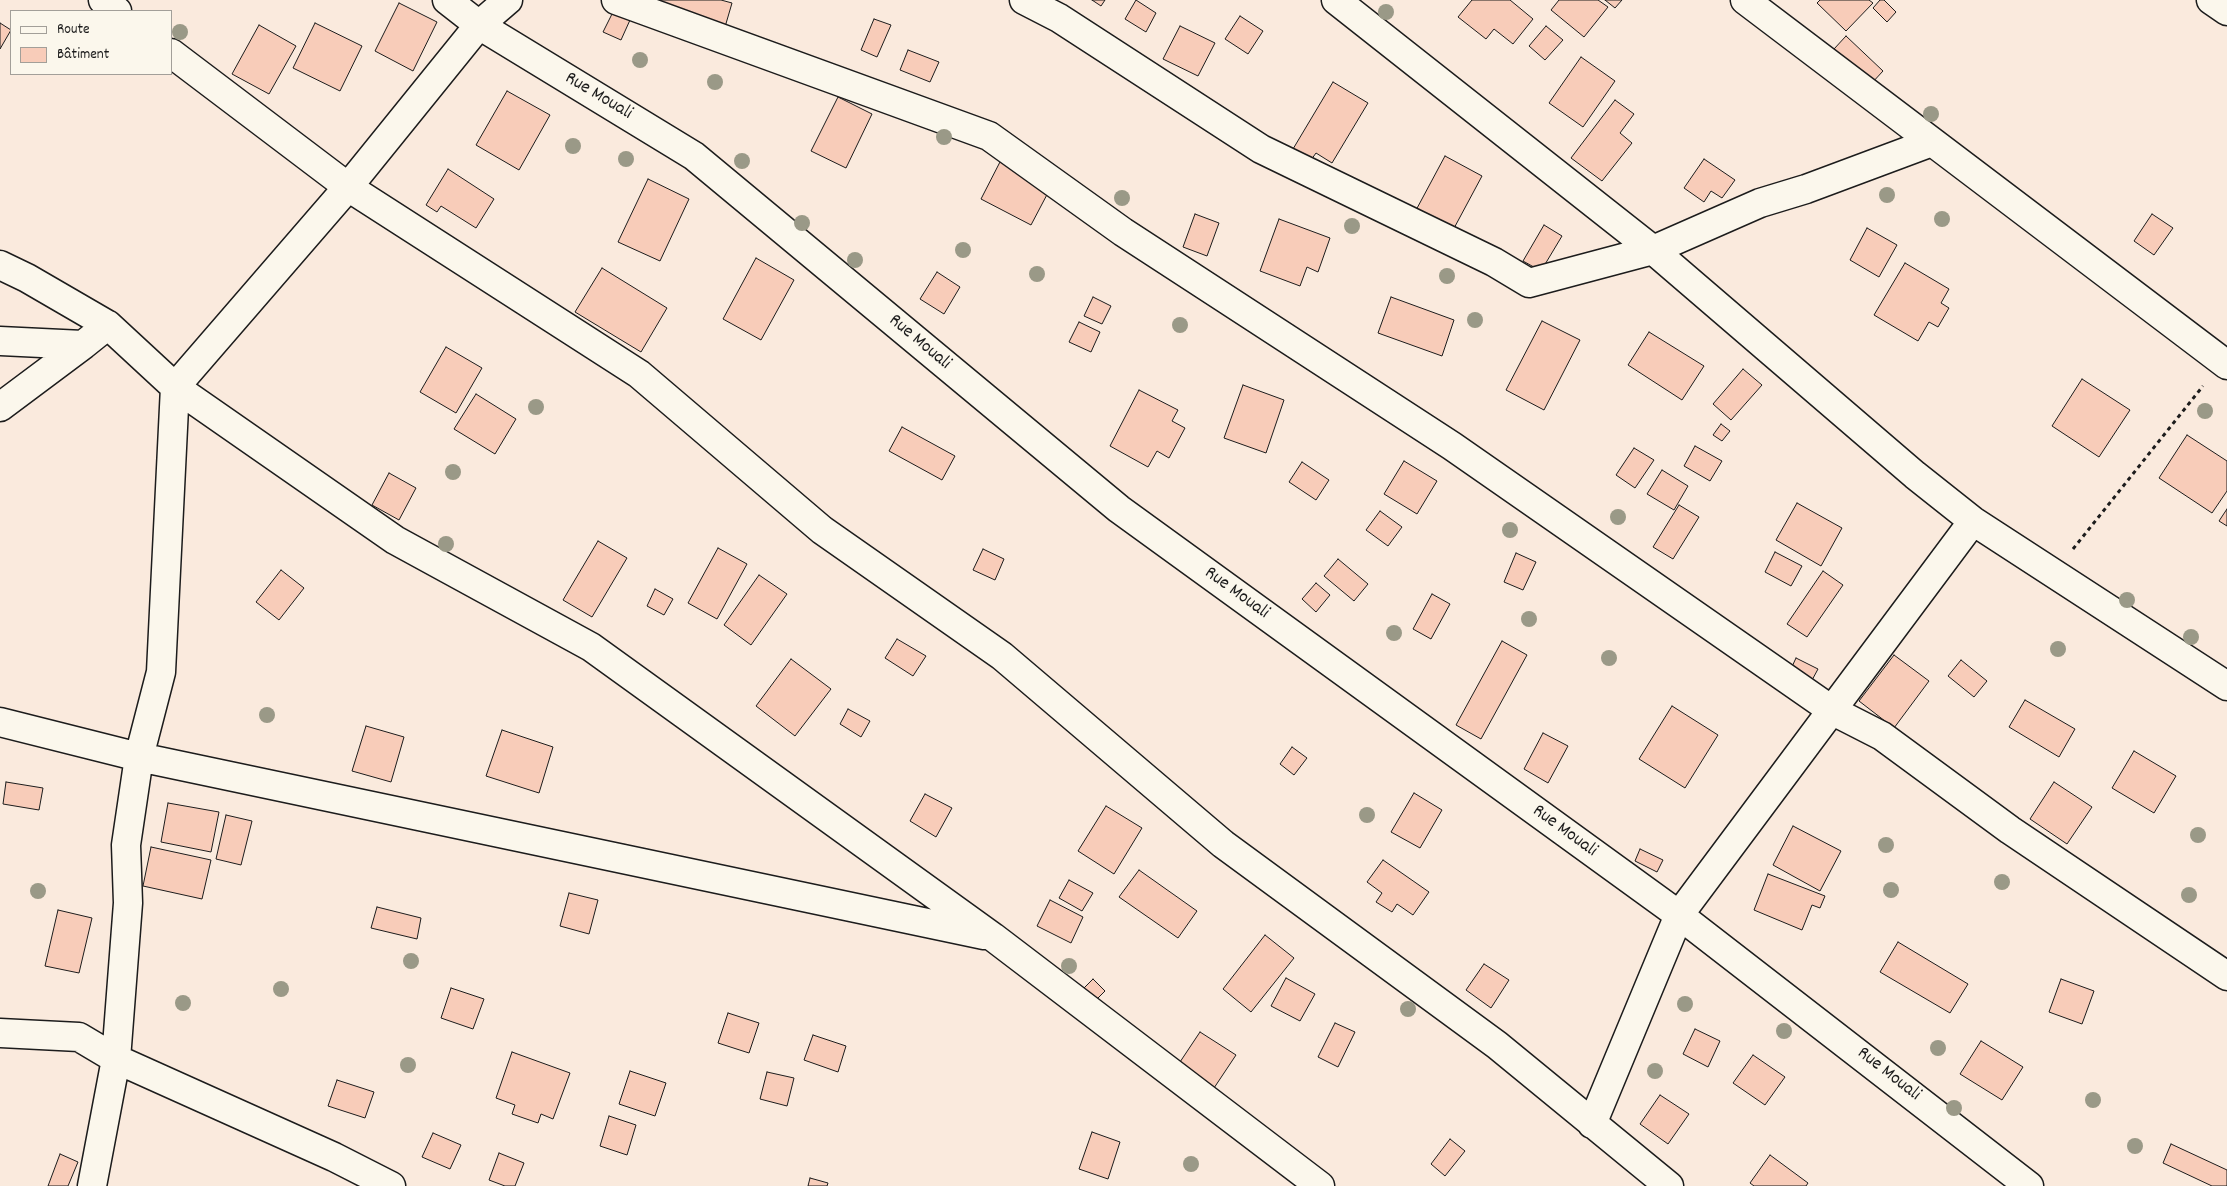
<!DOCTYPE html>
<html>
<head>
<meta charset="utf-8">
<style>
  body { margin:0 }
  #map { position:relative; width:2227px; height:1186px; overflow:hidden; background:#faeadd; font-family:Dekko,sans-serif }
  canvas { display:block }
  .legend { position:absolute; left:10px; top:10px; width:162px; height:65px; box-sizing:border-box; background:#fbf7ec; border:1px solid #a29f99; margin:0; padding:6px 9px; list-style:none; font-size:15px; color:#1c1c1c }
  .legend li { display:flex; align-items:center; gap:10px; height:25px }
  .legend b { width:25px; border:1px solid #a29f99 }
</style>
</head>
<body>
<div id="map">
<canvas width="2227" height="1186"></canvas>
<ul class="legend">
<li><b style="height:6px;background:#fbf7ec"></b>Route</li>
<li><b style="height:14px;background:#f8ccb9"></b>Bâtiment</li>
</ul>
</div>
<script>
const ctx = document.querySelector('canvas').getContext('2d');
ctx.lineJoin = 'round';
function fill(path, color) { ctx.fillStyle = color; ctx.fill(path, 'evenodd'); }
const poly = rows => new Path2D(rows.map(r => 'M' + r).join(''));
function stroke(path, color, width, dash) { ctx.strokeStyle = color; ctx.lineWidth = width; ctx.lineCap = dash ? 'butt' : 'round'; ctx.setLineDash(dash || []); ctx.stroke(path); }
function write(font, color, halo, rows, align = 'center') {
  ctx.font = font + ' Dekko,sans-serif'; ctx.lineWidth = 4; ctx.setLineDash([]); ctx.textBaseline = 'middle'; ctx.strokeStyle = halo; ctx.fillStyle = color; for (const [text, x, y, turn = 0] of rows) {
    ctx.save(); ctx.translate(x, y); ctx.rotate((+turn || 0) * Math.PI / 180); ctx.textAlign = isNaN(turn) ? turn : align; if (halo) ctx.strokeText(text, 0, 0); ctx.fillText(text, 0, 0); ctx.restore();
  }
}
const building = poly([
  [651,0,721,0,732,3,725,27,651,0],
  [1092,0,1105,0,1101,6,1092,0],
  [1136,0,1156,13,1146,32,1125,19,1136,0],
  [1472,0,1510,0,1533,19,1513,44,1494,29,1486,39,1458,17,1472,0],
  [1559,0,1598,0,1608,7,1584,37,1551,10,1559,0],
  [1605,0,1622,0,1615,8,1605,0],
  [1820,0,1869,0,1873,3,1846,31,1817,3,1820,0],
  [1880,0,1884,0,1896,12,1887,22,1873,8,1880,0],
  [399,3,437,22,413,71,375,51,399,3],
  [613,12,630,20,621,40,603,32,613,12],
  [1240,16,1263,31,1248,54,1225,39,1240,16],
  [874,19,891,25,877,57,861,50,874,19],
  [0,23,11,30,0,49,0,23],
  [315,23,362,46,340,91,293,68,315,23],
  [259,25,296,46,269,94,232,74,259,25],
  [1180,26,1215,43,1198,76,1163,59,1180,26],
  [1546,26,1563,40,1545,60,1529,46,1546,26],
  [1846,36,1883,71,1871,84,1834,49,1846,36],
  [908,50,939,62,930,82,900,70,908,50],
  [1581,57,1615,81,1583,127,1549,103,1581,57],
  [1333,82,1368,103,1332,163,1316,153,1311,160,1293,149,1333,82],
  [507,91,550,115,519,170,476,145,507,91],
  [838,97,872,114,846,168,811,151,838,97],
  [1615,100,1634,114,1620,133,1632,143,1602,181,1571,158,1615,100],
  [1445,156,1482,176,1452,232,1415,212,1445,156],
  [1704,159,1735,180,1722,198,1711,191,1704,202,1684,188,1704,159],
  [1001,160,1051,187,1031,225,981,199,1001,160],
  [448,169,494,199,476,228,441,206,437,212,426,205,448,169],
  [648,179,689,199,660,261,618,242,648,179],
  [1195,214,1219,223,1207,256,1183,247,1195,214],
  [2152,214,2173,228,2154,255,2134,241,2152,214],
  [1279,219,1330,238,1318,272,1307,267,1300,286,1260,271,1279,219],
  [1544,225,1562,236,1541,271,1523,261,1544,225],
  [1867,228,1897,245,1879,277,1850,260,1867,228],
  [756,258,794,280,761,340,723,319,756,258],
  [1905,263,1949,289,1941,303,1949,308,1938,327,1929,322,1918,341,1874,315,1905,263],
  [602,268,667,308,641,352,575,312,602,268],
  [937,272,960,287,944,314,920,299,937,272],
  [1093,297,1111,306,1102,324,1084,316,1093,297],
  [1391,297,1454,320,1442,356,1378,333,1391,297],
  [1542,321,1580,340,1544,410,1506,390,1542,321],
  [1079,322,1100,332,1091,352,1069,342,1079,322],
  [1649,332,1704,366,1682,400,1628,365,1649,332],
  [446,347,482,368,456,413,420,392,446,347],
  [1743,369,1762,385,1731,420,1713,404,1743,369],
  [2082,379,2130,410,2099,457,2052,426,2082,379],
  [1243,385,1284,400,1266,453,1224,438,1243,385],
  [1139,390,1178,410,1172,421,1185,428,1169,458,1157,451,1148,467,1110,446,1139,390],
  [476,394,516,419,495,454,454,429,476,394],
  [1721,424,1730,431,1722,441,1713,435,1721,424],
  [902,427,955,456,942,480,889,451,902,427],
  [2187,435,2227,461,2227,491,2212,513,2159,478,2187,435],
  [1695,446,1722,461,1710,481,1684,466,1695,446],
  [1634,448,1654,460,1635,488,1616,475,1634,448],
  [1404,461,1437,481,1417,514,1384,494,1404,461],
  [1302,462,1329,480,1316,500,1289,482,1302,462],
  [1662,470,1688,486,1674,510,1647,494,1662,470],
  [389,473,416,488,399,520,372,505,389,473],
  [1797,503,1842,528,1821,566,1776,540,1797,503],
  [1679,505,1699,517,1673,559,1653,547,1679,505],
  [2227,509,2227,526,2219,521,2227,509],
  [1380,511,1402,527,1388,546,1366,530,1380,511],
  [598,541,627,558,592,617,563,600,598,541],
  [718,548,747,564,717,619,688,603,718,548],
  [983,549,1004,559,995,580,973,570,983,549],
  [1775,552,1802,566,1791,586,1765,572,1775,552],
  [1516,553,1536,562,1523,590,1504,582,1516,553],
  [1338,559,1368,584,1354,601,1324,576,1338,559],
  [281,570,304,588,279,620,256,602,281,570],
  [1823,571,1843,585,1807,637,1787,624,1823,571],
  [759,575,787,594,751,645,724,625,759,575],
  [1316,583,1330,595,1316,612,1302,599,1316,583],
  [655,589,673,599,664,615,647,606,655,589],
  [1432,594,1450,604,1431,639,1413,629,1432,594],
  [897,639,926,656,913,676,885,658,897,639],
  [1502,641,1527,655,1481,739,1456,725,1502,641],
  [1894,655,1929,681,1894,728,1859,701,1894,655],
  [1796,658,1818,669,1811,682,1790,671,1796,658],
  [791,659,831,689,795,736,756,706,791,659],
  [1961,660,1987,681,1974,697,1948,676,1961,660],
  [2025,700,2075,729,2059,757,2009,727,2025,700],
  [1672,706,1718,735,1685,788,1639,759,1672,706],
  [848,709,870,721,861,737,840,724,848,709],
  [366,726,404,737,391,782,352,771,366,726],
  [502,730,553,747,539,793,486,776,502,730],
  [1543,733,1568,746,1548,783,1524,769,1543,733],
  [1292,747,1307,758,1294,775,1280,764,1292,747],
  [2134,751,2176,776,2154,813,2112,788,2134,751],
  [6,782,43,788,39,810,3,804,6,782],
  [2054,782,2092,807,2067,844,2030,819,2054,782],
  [1414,793,1442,810,1420,848,1391,832,1414,793],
  [925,794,952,808,936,837,910,821,925,794],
  [168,803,219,812,211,852,161,842,168,803],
  [1106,806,1142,828,1114,874,1078,851,1106,806],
  [226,815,252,821,241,865,216,859,226,815],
  [1793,826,1841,851,1820,891,1773,865,1793,826],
  [151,847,211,860,202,899,143,886,151,847],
  [1640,849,1663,860,1657,872,1635,861,1640,849],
  [1383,860,1429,892,1413,915,1397,904,1392,912,1376,902,1382,893,1367,882,1383,860],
  [1139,870,1197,911,1178,938,1119,897,1139,870],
  [1768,874,1825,896,1820,908,1812,905,1802,930,1754,910,1768,874],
  [1069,880,1093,893,1082,911,1059,898,1069,880],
  [569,893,598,900,589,934,560,926,569,893],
  [1050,900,1083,917,1071,943,1037,926,1050,900],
  [377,907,421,918,417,939,371,928,377,907],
  [58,910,92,918,79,973,45,966,58,910],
  [1265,935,1294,958,1251,1012,1223,989,1265,935],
  [1898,942,1968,984,1950,1013,1880,972,1898,942],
  [1484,964,1509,980,1491,1008,1466,990,1484,964],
  [1286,978,1315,994,1300,1021,1271,1006,1286,978],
  [1093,979,1105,991,1091,1005,1079,993,1093,979],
  [2061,979,2094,991,2082,1024,2049,1012,2061,979],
  [451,988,484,999,473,1029,441,1018,451,988],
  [728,1013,759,1023,749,1053,718,1043,728,1013],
  [1335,1023,1355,1032,1338,1067,1318,1057,1335,1023],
  [1695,1029,1720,1041,1708,1067,1683,1054,1695,1029],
  [1200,1032,1236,1055,1212,1091,1176,1068,1200,1032],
  [813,1035,846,1046,838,1072,804,1060,813,1035],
  [1981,1041,2023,1067,2002,1100,1960,1074,1981,1041],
  [512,1052,570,1073,553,1119,541,1114,538,1123,512,1114,515,1105,496,1098,512,1052],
  [1753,1055,1785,1077,1765,1105,1733,1083,1753,1055],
  [630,1071,666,1083,655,1116,619,1104,630,1071],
  [767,1072,794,1078,787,1106,760,1099,767,1072],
  [337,1080,374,1092,365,1118,328,1106,337,1080],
  [1660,1095,1689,1114,1668,1144,1640,1124,1660,1095],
  [609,1116,636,1125,627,1155,600,1146,609,1116],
  [1092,1132,1120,1142,1108,1179,1079,1169,1092,1132],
  [433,1133,461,1145,450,1169,422,1157,433,1133],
  [1450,1139,1465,1151,1445,1176,1431,1164,1450,1139],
  [2171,1144,2227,1170,2227,1186,2212,1186,2163,1163,2171,1144],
  [499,1153,524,1163,515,1186,505,1186,489,1180,499,1153],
  [60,1154,78,1162,68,1186,48,1186,60,1154],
  [1770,1155,1808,1183,1806,1186,1754,1186,1750,1183,1770,1155],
  [810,1178,828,1183,827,1186,808,1186,810,1178]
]);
const path = poly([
  [2073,549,2203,386]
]);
const minor = poly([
  [103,0,117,11],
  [447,0,479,25,694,156,1119,509,1679,915,2029,1186],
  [616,0,989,136,1123,232,1452,446,1833,711,1882,736,2010,830,2227,976],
  [1024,0,1059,18,1261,149,1494,262,1529,283,1653,250,1760,203,1806,189,1932,142],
  [1336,0,1653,250,1915,475,1973,521,2227,686],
  [1745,0,2227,365],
  [2211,0,2227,11],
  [171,53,348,187,639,374,822,530,1002,656,1223,844,1497,1045,1669,1186],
  [0,265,27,278,108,325,175,387,395,540,591,647,993,937,1320,1186],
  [0,341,83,345,108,325],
  [0,407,83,345],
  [0,722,139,757,984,935],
  [0,1033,79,1037,116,1059,334,1157,391,1186],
  [1592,1124,1679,915,1973,521],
  [92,1186,116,1059,128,903,126,845,139,757,161,672,175,387,348,187,479,25,508,0]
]);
const trees = [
  [1386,12],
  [180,32],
  [640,60],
  [715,82],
  [1931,114],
  [944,137],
  [573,146],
  [626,159],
  [742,161],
  [1887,195],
  [1122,198],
  [1942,219],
  [802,223],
  [1352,226],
  [963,250],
  [855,260],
  [1037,274],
  [1447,276],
  [1475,320],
  [1180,325],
  [536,407],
  [2205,411],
  [453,472],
  [1618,517],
  [1510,530],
  [446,544],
  [2127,600],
  [1529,619],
  [1394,633],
  [2191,637],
  [2058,649],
  [1609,658],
  [267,715],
  [1367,815],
  [2198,835],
  [1886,845],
  [2002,882],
  [1891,890],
  [38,891],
  [2189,895],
  [411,961],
  [1069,966],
  [281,989],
  [183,1003],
  [1685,1004],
  [1408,1009],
  [1784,1031],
  [1938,1048],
  [408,1065],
  [1655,1071],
  [2093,1100],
  [1954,1108],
  [2135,1146],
  [1191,1164]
];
const streetNames = [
  ["Rue Mouali",598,97,31],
  ["Rue Mouali",919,343,40],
  ["Rue Mouali",1236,594,36],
  ["Rue Mouali",1564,832,36],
  ["Rue Mouali",1888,1075,38]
];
fill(building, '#f8ccb9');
stroke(building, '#1c1c1c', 1);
stroke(minor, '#1c1c1c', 31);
stroke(path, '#1c1c1c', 3, [4, 4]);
stroke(minor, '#fbf7ec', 28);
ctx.fillStyle = '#9a9987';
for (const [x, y] of trees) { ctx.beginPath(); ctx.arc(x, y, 8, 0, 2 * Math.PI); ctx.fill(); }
write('19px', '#1c1c1c', '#fbf7ec', streetNames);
</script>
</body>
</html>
